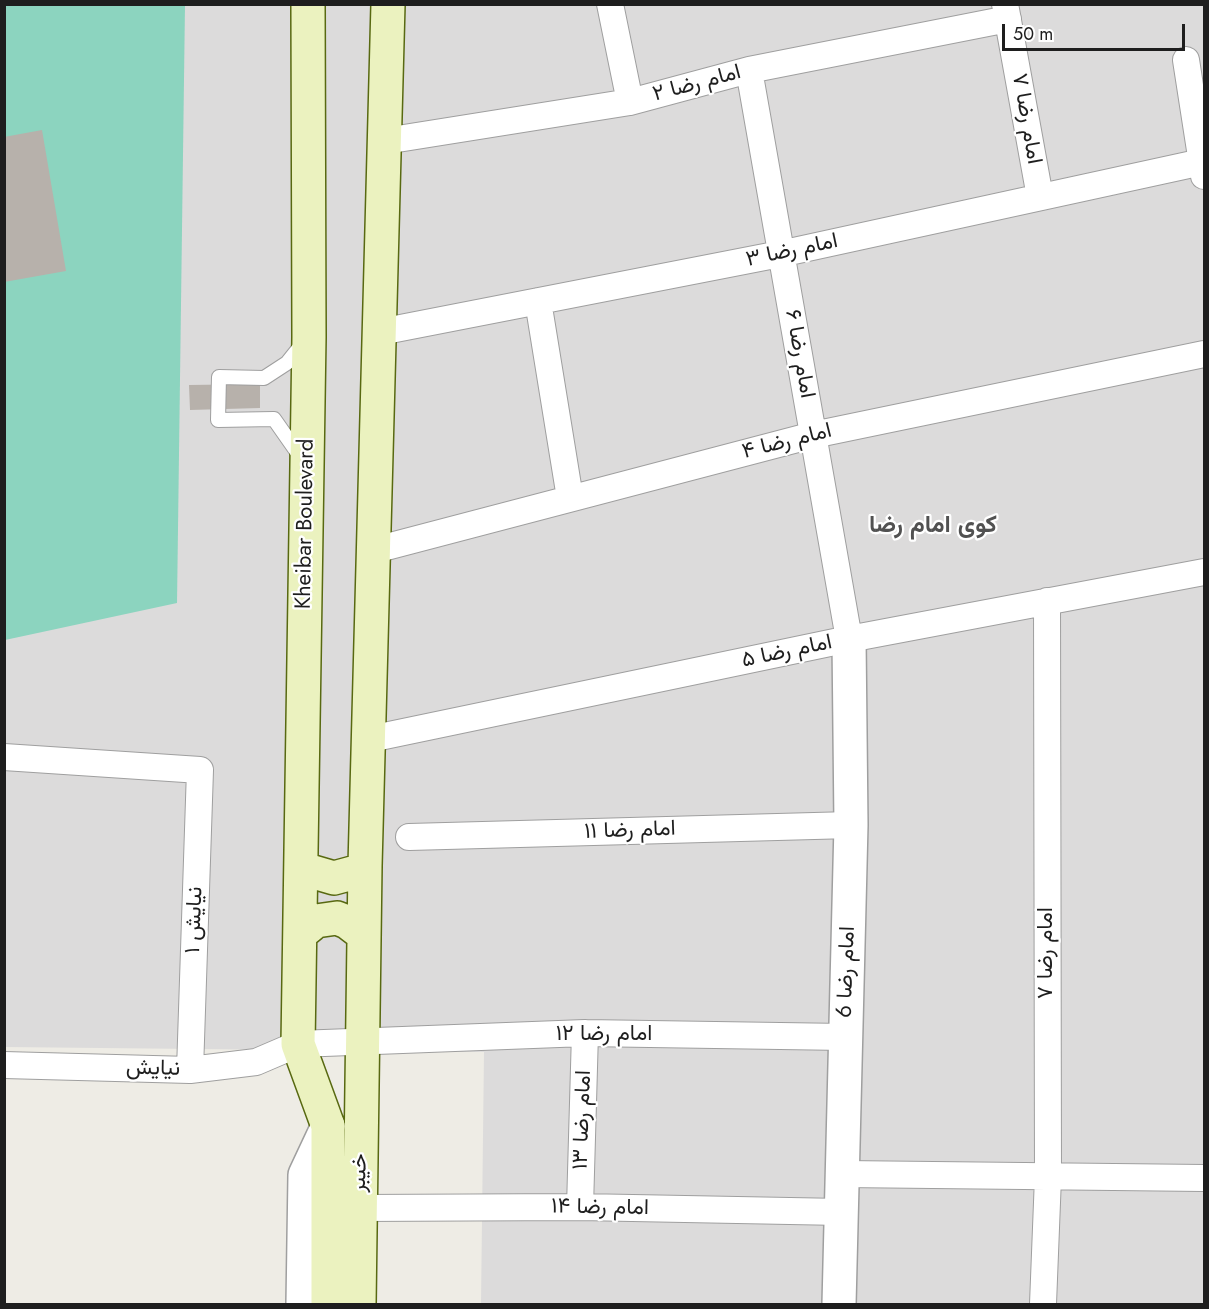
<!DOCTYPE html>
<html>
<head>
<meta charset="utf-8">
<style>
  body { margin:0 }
  #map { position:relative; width:1209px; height:1309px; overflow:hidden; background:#eeece5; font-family:Jost,sans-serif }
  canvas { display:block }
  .frame { position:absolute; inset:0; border:6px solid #1e1e1e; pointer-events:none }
  .scale { position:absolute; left:1002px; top:24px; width:183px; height:27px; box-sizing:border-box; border:3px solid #1e1e1e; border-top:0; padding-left:8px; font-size:18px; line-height:21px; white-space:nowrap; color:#1e1e1e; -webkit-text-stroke:4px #fff; paint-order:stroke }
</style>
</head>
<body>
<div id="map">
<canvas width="1209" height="1309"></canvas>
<div class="frame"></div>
<div class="scale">50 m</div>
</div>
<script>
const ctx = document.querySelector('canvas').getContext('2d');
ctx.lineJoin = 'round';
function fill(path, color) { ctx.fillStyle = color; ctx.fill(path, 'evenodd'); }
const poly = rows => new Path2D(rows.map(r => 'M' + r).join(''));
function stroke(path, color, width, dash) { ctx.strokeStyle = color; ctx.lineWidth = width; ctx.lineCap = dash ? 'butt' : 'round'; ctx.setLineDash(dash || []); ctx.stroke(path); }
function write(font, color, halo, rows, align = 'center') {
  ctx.font = font + ' Jost,Vazirmatn,sans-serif'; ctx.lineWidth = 4.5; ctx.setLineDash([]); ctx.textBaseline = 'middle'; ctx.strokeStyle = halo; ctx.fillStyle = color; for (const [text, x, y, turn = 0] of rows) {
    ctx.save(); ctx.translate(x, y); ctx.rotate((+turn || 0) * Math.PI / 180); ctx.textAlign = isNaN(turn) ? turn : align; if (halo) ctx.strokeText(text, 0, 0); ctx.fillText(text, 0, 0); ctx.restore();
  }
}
const residential = poly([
  [5,5,1204,5,1204,1304,481,1304,484,1052,5,1047]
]);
const pitch = poly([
  [4,5,185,5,177,603,5,640]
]);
const building = poly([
  [42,130,66,271,4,282,4,137],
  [260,384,260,408,190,410,189,385]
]);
const service = poly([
  [302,459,274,419,218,420,219,377,264,378,287,363,303,343]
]);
const minor = poly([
  [610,4,630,102],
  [1005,4,1040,197],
  [1186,60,1204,176],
  [749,70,849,639],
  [385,141,630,102,749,70,1008,19],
  [538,301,570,498],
  [380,332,780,254,1202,162],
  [375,550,813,435,1204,354],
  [370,739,849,639,1204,572],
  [4,757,200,770,190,1070],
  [409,837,851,825],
  [4,1065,190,1070,256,1062,298,1044,585,1033,845,1037],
  [843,1174,1204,1178],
  [580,1207,585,1033],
  [359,1208,580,1207,842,1212],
  [1043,1304,1048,1177,1047,601]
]);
const tertiary = poly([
  [303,1304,305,1175,328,1126],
  [839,1304,851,825,849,639]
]);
const secondary = poly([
  [308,4,309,337,298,1044,328,1126,328,1304],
  [301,864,310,871,334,878,356,872,365,866],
  [300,934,316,921,337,918,347,922,364,935],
  [359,1304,365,866,388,4]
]);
const streetNames = [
  ["امام رضا ۲",697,84,-15],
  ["امام رضا ۷",1026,119,80],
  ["امام رضا ۳",792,251,-12],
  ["امام رضا ۶",799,354,80],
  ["امام رضا ۴",787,442,-14],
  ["Kheibar Boulevard",306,524,-89],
  ["امام رضا ۵",787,652,-12],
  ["امام رضا ۱۱",630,831,-2],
  ["نیایش ۱",195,920,-88],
  ["امام رضا ۷",1047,953,-90],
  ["امام رضا 6",847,972,-88],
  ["امام رضا ۱۲",604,1035],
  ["نیایش",153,1069,1],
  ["امام رضا ۱۳",583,1120,-88],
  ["خیبر",360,1173,-88],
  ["امام رضا ۱۴",600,1208,1]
];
const neighbourhoodNames = [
  ["کوی امام رضا",933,526]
];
fill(residential, '#dcdbdb');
fill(pitch, '#8cd4bf');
fill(building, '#b7b1ab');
stroke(service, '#9f9f9f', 16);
stroke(minor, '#9f9f9f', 28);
stroke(tertiary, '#9f9f9f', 36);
stroke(secondary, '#586911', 36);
stroke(service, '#fff', 14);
stroke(minor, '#fff', 26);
stroke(tertiary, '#fff', 33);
stroke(secondary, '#ebf2bf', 33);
write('22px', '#1e1e1e', '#fff', streetNames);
write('bold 24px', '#515151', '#fff', neighbourhoodNames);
</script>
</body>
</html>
